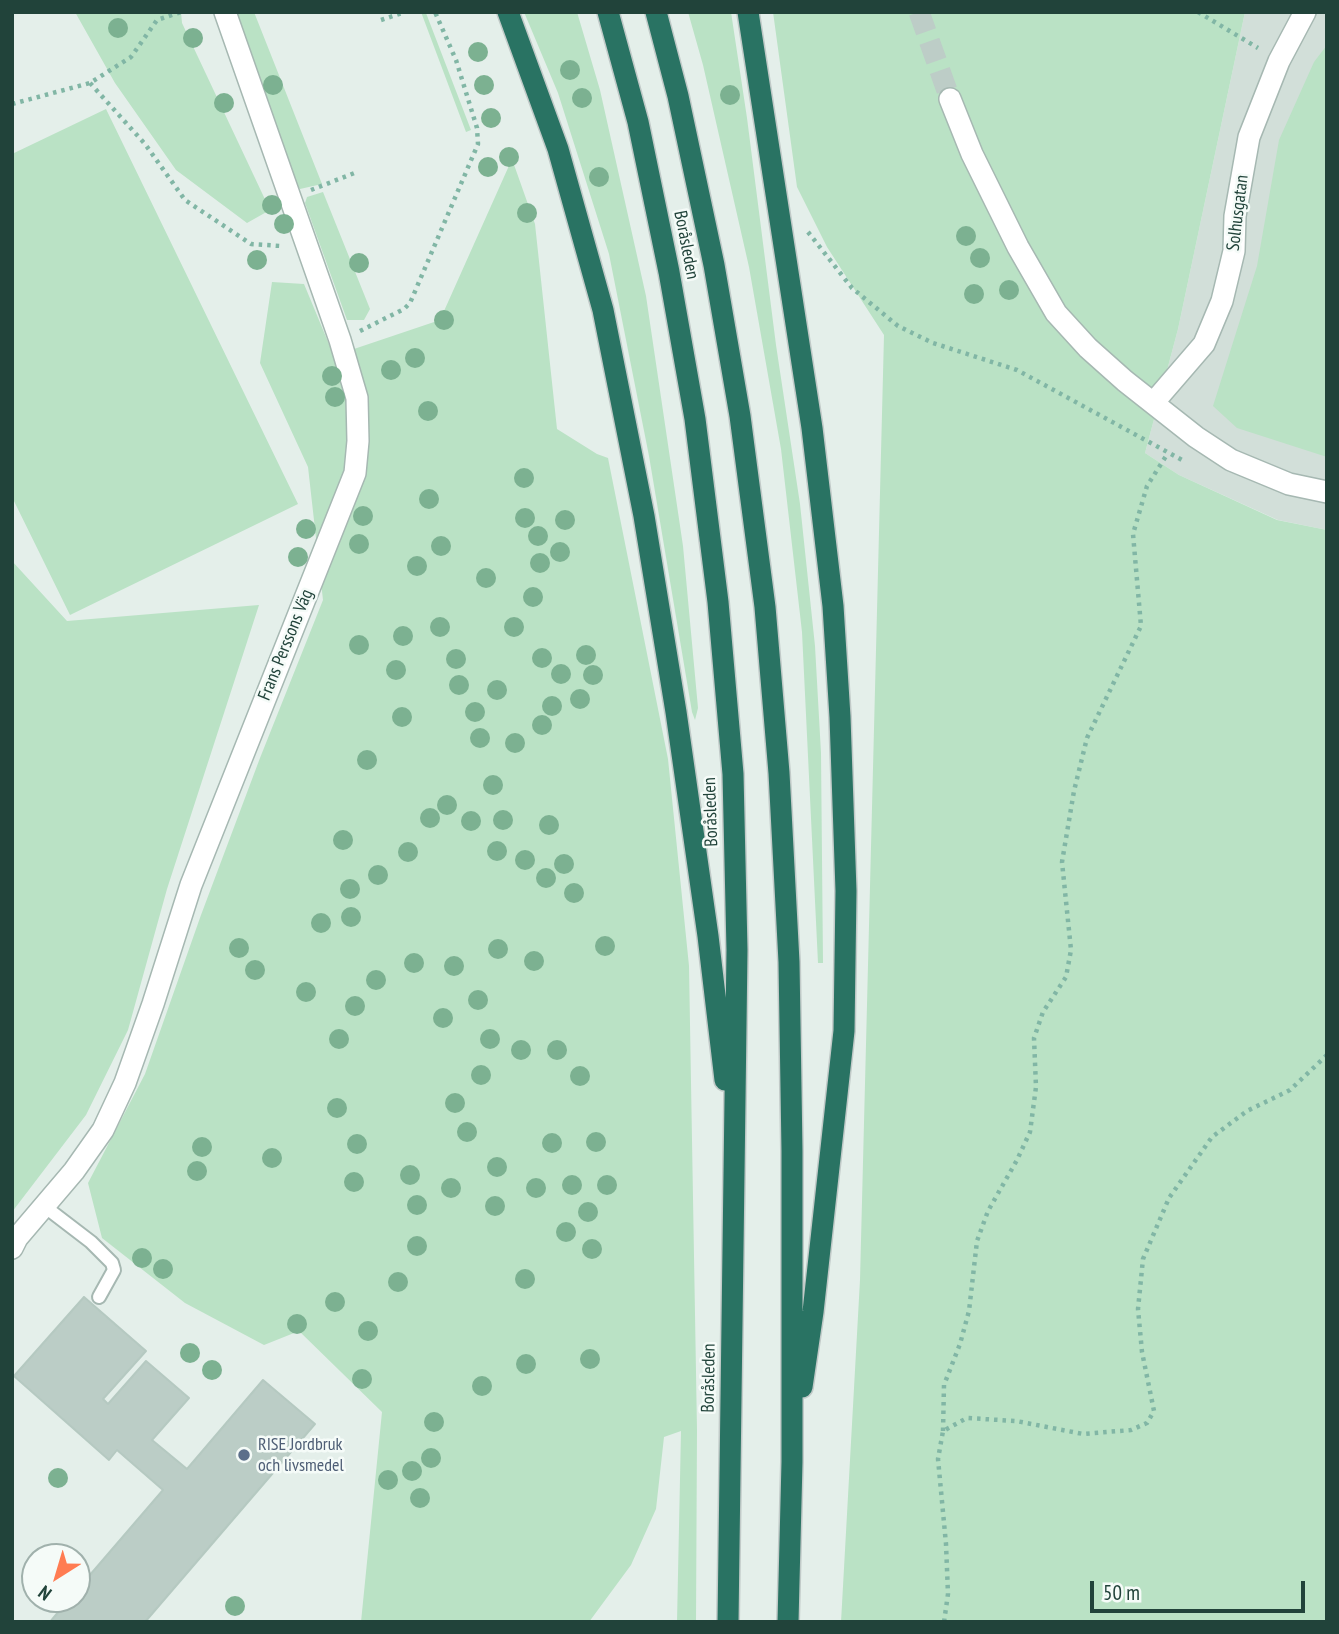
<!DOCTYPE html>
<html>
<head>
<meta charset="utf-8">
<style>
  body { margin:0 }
  #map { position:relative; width:1339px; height:1634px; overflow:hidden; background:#e4efea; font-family:"PT Sans Narrow",sans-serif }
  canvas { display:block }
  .frame { position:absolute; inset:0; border:14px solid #21433a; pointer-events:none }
  .north { position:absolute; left:21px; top:1543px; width:70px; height:70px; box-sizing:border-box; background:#f5fbf8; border:2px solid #a0b1ac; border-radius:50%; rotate:217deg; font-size:19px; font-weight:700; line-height:28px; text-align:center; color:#21433a }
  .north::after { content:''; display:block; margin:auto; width:24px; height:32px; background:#ff7c52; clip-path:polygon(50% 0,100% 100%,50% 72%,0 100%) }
  .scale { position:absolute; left:1090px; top:1581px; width:215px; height:32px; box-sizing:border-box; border:4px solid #21433a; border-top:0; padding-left:9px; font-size:21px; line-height:24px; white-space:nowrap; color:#21433a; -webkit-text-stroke:5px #f5fbf8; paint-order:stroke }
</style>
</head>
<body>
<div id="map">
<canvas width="1339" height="1634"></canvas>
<div class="frame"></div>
<div class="north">N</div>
<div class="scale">50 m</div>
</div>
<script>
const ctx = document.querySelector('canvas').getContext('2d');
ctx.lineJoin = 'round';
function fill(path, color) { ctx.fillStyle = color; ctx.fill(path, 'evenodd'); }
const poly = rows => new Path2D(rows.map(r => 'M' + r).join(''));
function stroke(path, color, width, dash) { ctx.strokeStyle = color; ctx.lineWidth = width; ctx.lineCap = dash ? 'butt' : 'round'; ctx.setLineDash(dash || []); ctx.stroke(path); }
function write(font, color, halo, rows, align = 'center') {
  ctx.font = font + ' "PT Sans Narrow",sans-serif'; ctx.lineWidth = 5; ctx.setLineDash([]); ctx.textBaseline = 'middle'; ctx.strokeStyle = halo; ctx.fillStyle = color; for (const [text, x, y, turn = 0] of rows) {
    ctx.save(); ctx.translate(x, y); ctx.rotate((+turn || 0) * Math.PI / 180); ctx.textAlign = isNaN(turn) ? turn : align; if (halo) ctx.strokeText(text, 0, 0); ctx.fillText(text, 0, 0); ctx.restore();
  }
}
const built = poly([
  [1245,12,1327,12,1327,530,1278,520,1179,475,1145,453,1178,329]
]);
const green = poly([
  [75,12,181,12,182,23,270,210,247,223,176,170,115,83],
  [236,12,254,12,322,184,300,189,297,186],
  [421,12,426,13,471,130,466,132],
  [524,12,577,12,600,90,646,296,683,546,698,708,695,720,692,712,649,456,609,254,558,93],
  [688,12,731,12,747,118,776,345,800,504,815,646,821,753,823,963,818,963,802,632,781,449,749,267,703,65],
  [773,12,1245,12,1178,329,1145,453,1179,475,1277,520,1327,530,1327,1622,841,1622,860,1280,884,335,827,247,797,187],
  [1327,45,1327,457,1237,428,1213,406,1257,266,1279,140,1314,62],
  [106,109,298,504,70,615,12,497,12,154],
  [512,159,535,224,557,429,597,454,608,458,668,759,689,966,697,1430,696,1622,677,1622,681,1431,664,1437,656,1509,631,1565,589,1622,361,1622,382,1412,299,1331,264,1345,185,1303,102,1238,88,1183,145,1074,201,915,260,758,323,600,308,467,260,363,272,282,304,284,331,349,351,350,440,320],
  [323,192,370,309,364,320,347,320,305,203,307,197],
  [12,561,67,621,259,605,167,889,128,1030,86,1115,12,1212]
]);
const building = poly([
  [84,1297,146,1351,103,1399,108,1404,146,1361,189,1398,152,1440,187,1469,263,1380,315,1424,145,1622,50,1622,69,1599,77,1599,77,1590,163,1490,117,1450,109,1460,14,1376,84,1297]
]);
const minorTunnel = poly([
  [919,12,950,99]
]);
const path = poly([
  [1198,12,1258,48],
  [381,20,405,12],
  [90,83,145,144,185,200,251,244,281,246],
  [12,104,90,83,131,57,157,20,181,12],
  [311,190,357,172],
  [808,232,852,288,898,326,933,343,1017,370,1182,460],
  [360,331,404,309,410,303,478,144,477,128,456,60,435,12],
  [943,1431,944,1385,960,1344,969,1311,977,1241,988,1211,1017,1160,1030,1132,1036,1087,1034,1038,1043,1012,1066,977,1071,950,1062,862,1074,791,1087,738,1141,626,1133,534,1147,486,1168,453],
  [944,1622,948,1594,946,1544,938,1459,943,1431,967,1418,1016,1421,1083,1434,1131,1430,1147,1423,1154,1411,1142,1352,1138,1309,1143,1259,1169,1198,1212,1137,1247,1111,1290,1090,1327,1055]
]);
const service = poly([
  [44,1206,91,1242,112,1263,114,1270,99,1297]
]);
const minor = poly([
  [950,99,972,154,1018,247,1056,313,1088,348,1125,381,1196,437,1231,460,1289,484,1327,492],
  [1154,402,1204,344,1222,301,1234,251,1235,216,1249,137,1279,61,1305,12],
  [12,1248,17,1238,74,1171,103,1130,125,1083,153,1004,191,885,355,473,358,441,357,398,340,340,225,12]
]);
const motorway = poly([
  [508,12,558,149,603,310,644,516,676,712,708,936,725,1080],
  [608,12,638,122,669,272,695,419,718,602,733,774,737,950,728,1622],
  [656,12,678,96,714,265,740,416,765,607,779,773,789,962,792,1151,792,1462,788,1622],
  [748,12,812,428,833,606,840,717,846,891,844,1031,813,1312,802,1387]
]);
const trees = [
  [118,28],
  [193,38],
  [478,52],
  [570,70],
  [273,85],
  [484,85],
  [730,95],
  [582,98],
  [224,103],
  [491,118],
  [509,157],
  [488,167],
  [599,177],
  [272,205],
  [527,213],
  [284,224],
  [966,236],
  [980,258],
  [257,260],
  [359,263],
  [1009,290],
  [974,294],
  [444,320],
  [415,358],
  [391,370],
  [332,376],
  [335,397],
  [428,411],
  [524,478],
  [429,499],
  [363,516],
  [525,518],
  [565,520],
  [306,529],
  [538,536],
  [359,544],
  [441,546],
  [560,552],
  [298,557],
  [540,563],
  [417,566],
  [486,578],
  [533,597],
  [440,627],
  [514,627],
  [403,636],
  [359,645],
  [586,655],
  [542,658],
  [456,659],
  [396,670],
  [561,674],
  [593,675],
  [459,685],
  [497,690],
  [580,699],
  [552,706],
  [475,712],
  [402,717],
  [542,725],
  [480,738],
  [515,743],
  [367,760],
  [493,785],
  [447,805],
  [430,818],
  [503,820],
  [471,821],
  [549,825],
  [343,840],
  [497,851],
  [408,852],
  [525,860],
  [564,864],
  [378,875],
  [546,878],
  [350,889],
  [574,893],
  [351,917],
  [321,923],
  [605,946],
  [239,948],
  [498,949],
  [534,961],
  [414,963],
  [454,966],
  [255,970],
  [376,980],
  [306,992],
  [478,1000],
  [355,1006],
  [443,1018],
  [339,1039],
  [490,1039],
  [521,1050],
  [557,1050],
  [481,1075],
  [580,1076],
  [455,1103],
  [337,1108],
  [467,1132],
  [596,1142],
  [552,1143],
  [357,1144],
  [202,1147],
  [272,1158],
  [497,1167],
  [197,1171],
  [410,1175],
  [354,1182],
  [572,1185],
  [607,1185],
  [451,1188],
  [536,1188],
  [417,1205],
  [495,1206],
  [588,1212],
  [566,1232],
  [417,1246],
  [592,1249],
  [142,1258],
  [163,1269],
  [525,1279],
  [398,1282],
  [335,1302],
  [297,1324],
  [368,1331],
  [190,1353],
  [590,1359],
  [526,1364],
  [212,1370],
  [362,1379],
  [482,1386],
  [434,1422],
  [431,1458],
  [412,1471],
  [58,1478],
  [388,1480],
  [420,1498],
  [235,1606]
];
const markers = [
  [244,1455,7,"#5c6f8a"]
];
const streetNames = [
  ["Solhusgatan",1238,213,-83],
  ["Boråsleden",686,245,79],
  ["Frans Perssons Väg",286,645,-68],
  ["Boråsleden",711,812,-92],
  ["Boråsleden",709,1378,-89]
];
const serviceNames = [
  ["RISE Jordbruk",258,1445],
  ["och livsmedel",258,1466]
];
fill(built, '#d2dfd9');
fill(green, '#bae2c5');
fill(building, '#bbcdc6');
stroke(building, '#b5c9c1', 2);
stroke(minorTunnel, '#bdcdc7', 21, [21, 10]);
stroke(service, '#a6b8b2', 16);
stroke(minor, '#a6b8b2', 24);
stroke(motorway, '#c1cac8', 24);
stroke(path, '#81b6a5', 4.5, [3.5, 5]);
stroke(service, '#fff', 12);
stroke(minor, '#fff', 21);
stroke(motorway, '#297363', 21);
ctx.fillStyle = '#7cb191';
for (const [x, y] of trees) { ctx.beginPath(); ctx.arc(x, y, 10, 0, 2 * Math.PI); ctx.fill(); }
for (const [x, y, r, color] of markers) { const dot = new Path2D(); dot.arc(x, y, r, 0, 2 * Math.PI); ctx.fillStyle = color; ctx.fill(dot); stroke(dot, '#f5fbf8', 2.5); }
write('18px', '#21433a', '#f5fbf8', streetNames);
write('18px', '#4e5e75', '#f5fbf8', serviceNames, 'left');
</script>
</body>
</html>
